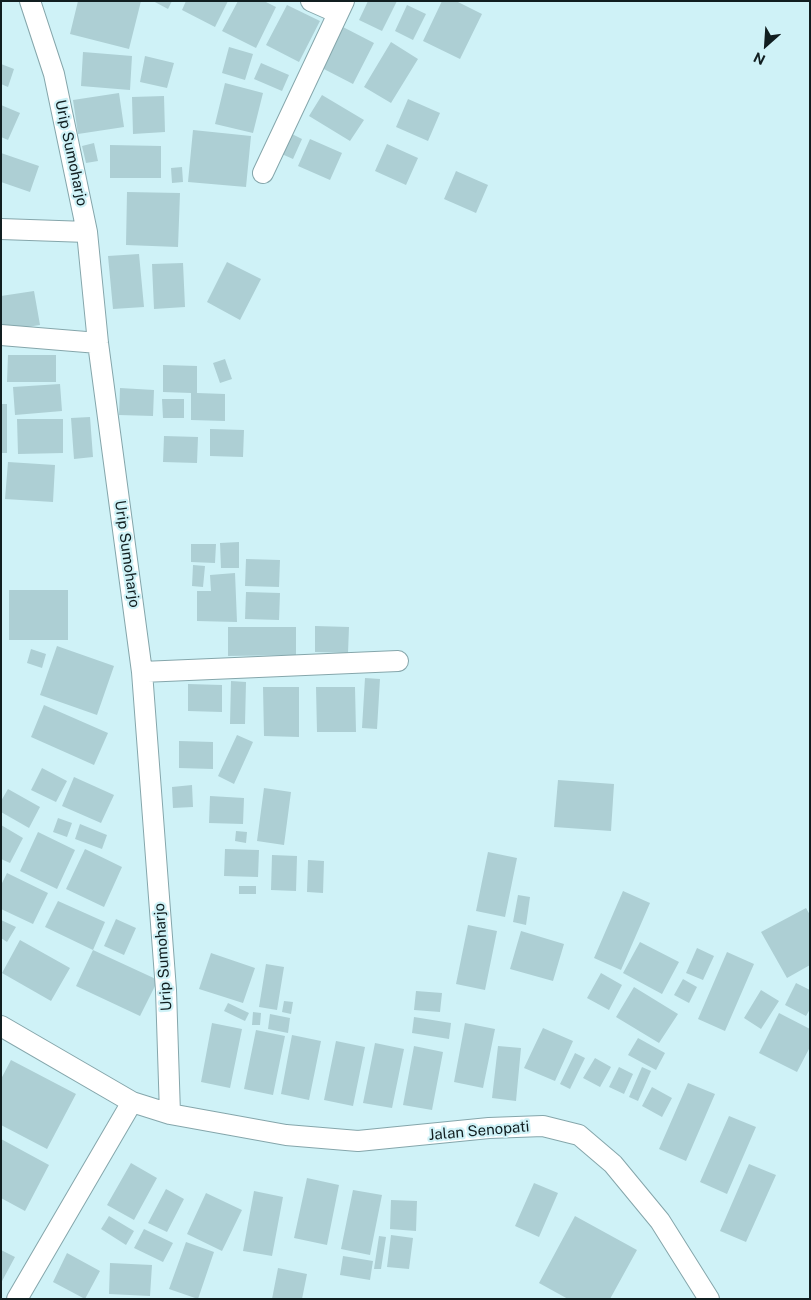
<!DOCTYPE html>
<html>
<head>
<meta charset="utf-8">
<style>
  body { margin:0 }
  #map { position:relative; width:811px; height:1300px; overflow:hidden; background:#cff2f7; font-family:"Public Sans",sans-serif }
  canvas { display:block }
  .frame { position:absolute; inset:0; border:2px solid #111e20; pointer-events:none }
  .north { position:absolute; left:741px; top:20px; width:50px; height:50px; -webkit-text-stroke:4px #cff2f7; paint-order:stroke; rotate:206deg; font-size:14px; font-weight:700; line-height:20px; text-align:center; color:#111e20 }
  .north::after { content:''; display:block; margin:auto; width:18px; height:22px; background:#111e20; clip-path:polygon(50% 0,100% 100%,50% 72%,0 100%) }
</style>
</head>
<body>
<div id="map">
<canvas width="811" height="1300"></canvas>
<div class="frame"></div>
<div class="north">N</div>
</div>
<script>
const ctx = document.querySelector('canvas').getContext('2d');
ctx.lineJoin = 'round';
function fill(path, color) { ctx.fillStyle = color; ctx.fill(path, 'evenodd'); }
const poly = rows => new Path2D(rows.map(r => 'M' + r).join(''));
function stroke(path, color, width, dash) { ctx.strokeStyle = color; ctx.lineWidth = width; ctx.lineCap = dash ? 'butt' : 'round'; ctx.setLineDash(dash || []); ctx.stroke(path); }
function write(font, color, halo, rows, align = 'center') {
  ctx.font = font + ' "Public Sans",sans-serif'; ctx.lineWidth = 4.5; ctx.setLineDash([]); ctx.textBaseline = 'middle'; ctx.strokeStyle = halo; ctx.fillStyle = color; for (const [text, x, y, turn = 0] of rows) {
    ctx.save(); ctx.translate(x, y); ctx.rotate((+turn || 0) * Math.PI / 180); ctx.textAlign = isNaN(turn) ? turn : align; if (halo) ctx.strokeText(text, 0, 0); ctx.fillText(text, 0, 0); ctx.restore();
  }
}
const building = poly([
  [78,1,141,1,129,49,70,34],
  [153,1,172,1,168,9],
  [186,1,228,1,215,27,182,10],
  [238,1,264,1,276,7,256,48,222,31],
  [368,1,397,1,382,31,359,20],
  [442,1,456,1,482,14,460,59,423,41],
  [287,5,320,21,299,62,266,45],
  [407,5,426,14,413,40,395,31],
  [341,26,374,43,353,84,320,67],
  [391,42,418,59,391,103,364,87],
  [229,47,253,54,245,80,222,73],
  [83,52,132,56,130,90,81,86],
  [145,56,174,63,167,88,140,82],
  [261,63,289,75,282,91,254,79],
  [1,64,14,69,8,87,1,84],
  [225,83,263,93,253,133,215,124],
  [119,93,124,127,78,134,73,100],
  [322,95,364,120,350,141,309,116],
  [164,96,165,132,133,134,132,97],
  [408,99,440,113,428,141,396,127],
  [1,105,20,113,8,140,1,137],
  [193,130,251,136,246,187,188,182],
  [284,130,302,139,293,159,275,151],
  [310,139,342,153,330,180,298,166],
  [94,143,98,161,86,163,82,146],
  [387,144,418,158,406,185,375,171],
  [110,145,161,146,161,178,110,178],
  [1,153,39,166,30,192,1,182],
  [182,167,183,182,172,183,171,168],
  [456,171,488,185,476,213,444,199],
  [127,192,180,193,178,247,126,245],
  [139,254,144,307,113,309,108,256],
  [227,262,261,279,240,320,207,302],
  [183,263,185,307,154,309,152,264],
  [34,291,40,325,1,331,1,296],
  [8,355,56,355,56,382,7,382],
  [225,359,232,379,220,383,213,363],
  [163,365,197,366,197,393,225,394,225,421,191,420,191,393,163,392],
  [60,384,62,411,15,415,13,387],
  [120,388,154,390,153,416,119,415],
  [162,399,184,399,184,418,163,418],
  [1,404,7,404,7,453,1,453],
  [90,417,93,457,74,459,71,418],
  [17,419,63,419,63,453,18,454],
  [210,429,244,430,243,457,210,456],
  [164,436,198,437,197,463,163,462],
  [8,462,55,465,53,502,5,499],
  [239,542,239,568,221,568,220,543],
  [191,544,216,544,215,563,191,562],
  [246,559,280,560,279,587,245,586],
  [193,565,205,566,203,587,192,586],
  [235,573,237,622,197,621,197,591,211,591,210,575],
  [9,590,68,590,68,640,9,640],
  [246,592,280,593,279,620,245,619],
  [315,626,349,627,348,653,315,652],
  [228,627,296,627,296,655,228,656],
  [57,646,114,666,97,715,40,695],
  [31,649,46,654,42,668,27,663],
  [365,678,380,679,377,729,362,728],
  [231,681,246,682,245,724,230,724],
  [188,684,222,685,222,712,188,711],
  [263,687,299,687,299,737,264,736],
  [316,687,355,687,356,732,317,732],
  [44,705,108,733,94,765,31,737],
  [237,735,253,742,234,784,218,776],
  [179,741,213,742,213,769,179,768],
  [42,768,67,781,56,802,31,790],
  [74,777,114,795,101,823,62,806],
  [558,780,614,784,611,831,554,827],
  [192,785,193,807,173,808,172,787],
  [264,788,291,792,284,845,257,841],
  [8,789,40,807,29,828,1,812,1,801],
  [210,796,244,798,243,824,209,823],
  [58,818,72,823,67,837,53,832],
  [80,824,107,835,102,849,75,839],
  [1,825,23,838,10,863,1,859],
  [236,831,247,832,246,843,235,841],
  [38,832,75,850,57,889,20,871],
  [85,849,122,867,104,907,66,889],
  [225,849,259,850,258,877,224,876],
  [488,852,517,858,505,917,476,911],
  [272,855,297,856,296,891,271,890],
  [308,860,324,861,323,893,307,892],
  [7,873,48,893,33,924,1,909,1,885],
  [239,886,256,886,256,894,239,894],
  [623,891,650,903,621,970,594,958],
  [518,895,530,897,526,925,513,922],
  [58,901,105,922,93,950,45,927],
  [806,908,810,915,810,965,787,978,761,932],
  [116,919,136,928,124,955,104,946],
  [1,920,16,927,7,942,1,938],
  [468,925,497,931,485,990,456,984],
  [521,931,564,944,553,981,510,969],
  [20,940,70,968,51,1001,2,973],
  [640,942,679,962,662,994,623,973],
  [697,948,714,956,703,980,686,973],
  [93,950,158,980,140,1016,76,986],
  [727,952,754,964,725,1031,698,1019],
  [211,953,255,968,243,1003,199,989],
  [266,964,284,967,277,1010,259,1007],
  [601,973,622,985,609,1010,587,998],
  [683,979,697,987,689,1003,674,995],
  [796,983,810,990,810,1009,806,1016,785,1005],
  [634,987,678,1014,659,1043,616,1017],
  [761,990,779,1001,761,1029,744,1018],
  [416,991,442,993,440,1012,414,1010],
  [284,1001,293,1002,291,1014,282,1012],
  [228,1003,249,1013,245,1021,224,1011],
  [253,1012,261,1013,260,1025,252,1025],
  [779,1013,810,1029,810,1047,797,1072,759,1053],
  [270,1014,290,1018,288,1033,268,1029],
  [414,1017,451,1023,449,1039,412,1033],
  [212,1023,242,1029,230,1088,201,1082],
  [465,1023,495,1029,483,1088,454,1082],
  [543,1028,573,1041,555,1081,524,1068],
  [256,1030,285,1036,273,1095,244,1089],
  [292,1035,321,1041,309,1100,281,1094],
  [638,1038,665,1053,656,1070,628,1055],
  [336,1041,365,1047,353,1106,324,1100],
  [375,1043,404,1049,392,1108,363,1103],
  [414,1046,443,1052,432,1110,403,1105],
  [498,1046,521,1048,516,1101,492,1098],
  [575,1053,585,1058,570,1089,560,1084],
  [595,1058,611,1067,600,1087,583,1078],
  [11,1060,76,1094,47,1149,1,1125,1,1079],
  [619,1067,633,1074,624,1094,609,1087],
  [642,1067,651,1071,638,1101,629,1097],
  [688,1083,715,1094,686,1161,659,1149],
  [652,1087,672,1098,662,1117,642,1106],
  [729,1116,756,1127,727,1194,700,1182],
  [1,1139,49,1165,25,1211,1,1198],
  [131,1163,157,1178,134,1220,107,1205],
  [749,1164,776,1175,746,1242,720,1231],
  [307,1178,339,1185,327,1245,294,1238],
  [534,1183,558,1193,539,1237,515,1226],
  [166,1189,184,1199,167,1232,148,1223],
  [353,1190,382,1195,370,1255,341,1249],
  [254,1191,283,1197,272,1256,243,1251],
  [206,1193,242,1210,222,1251,187,1234],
  [391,1200,417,1201,416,1231,390,1229],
  [109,1216,134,1231,126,1245,101,1229],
  [575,1216,637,1250,610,1299,568,1299,539,1283],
  [144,1229,173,1243,163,1262,134,1248],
  [391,1235,413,1238,409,1269,387,1267],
  [379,1236,386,1237,381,1269,374,1269],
  [186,1242,214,1252,198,1299,169,1289],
  [1,1250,15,1257,1,1283],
  [67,1253,100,1271,85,1299,53,1282],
  [343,1256,373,1261,370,1280,340,1275],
  [110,1263,152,1265,150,1296,109,1294],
  [278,1268,307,1274,302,1299,272,1299]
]);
const street = poly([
  [30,1,54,74,87,232,98,343,142,672,166,990,170,1114],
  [311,1,338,13],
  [263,173,344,1],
  [1,229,87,232],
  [1,335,98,343],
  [142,672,398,661],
  [1,1026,132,1102],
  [17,1299,132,1102,170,1114,286,1135,358,1141,489,1128,543,1126,579,1135,613,1164,660,1221,709,1299]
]);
const streetNames = [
  ["Urip Sumoharjo",71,153,78],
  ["Urip Sumoharjo",127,554,82],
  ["Urip Sumoharjo",163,957,-94],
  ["Jalan Senopati",479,1131,-5]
];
fill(building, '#adcfd4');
stroke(street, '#85a6ab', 22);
stroke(street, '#fff', 20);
write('15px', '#111e20', '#cff2f7', streetNames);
</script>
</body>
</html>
